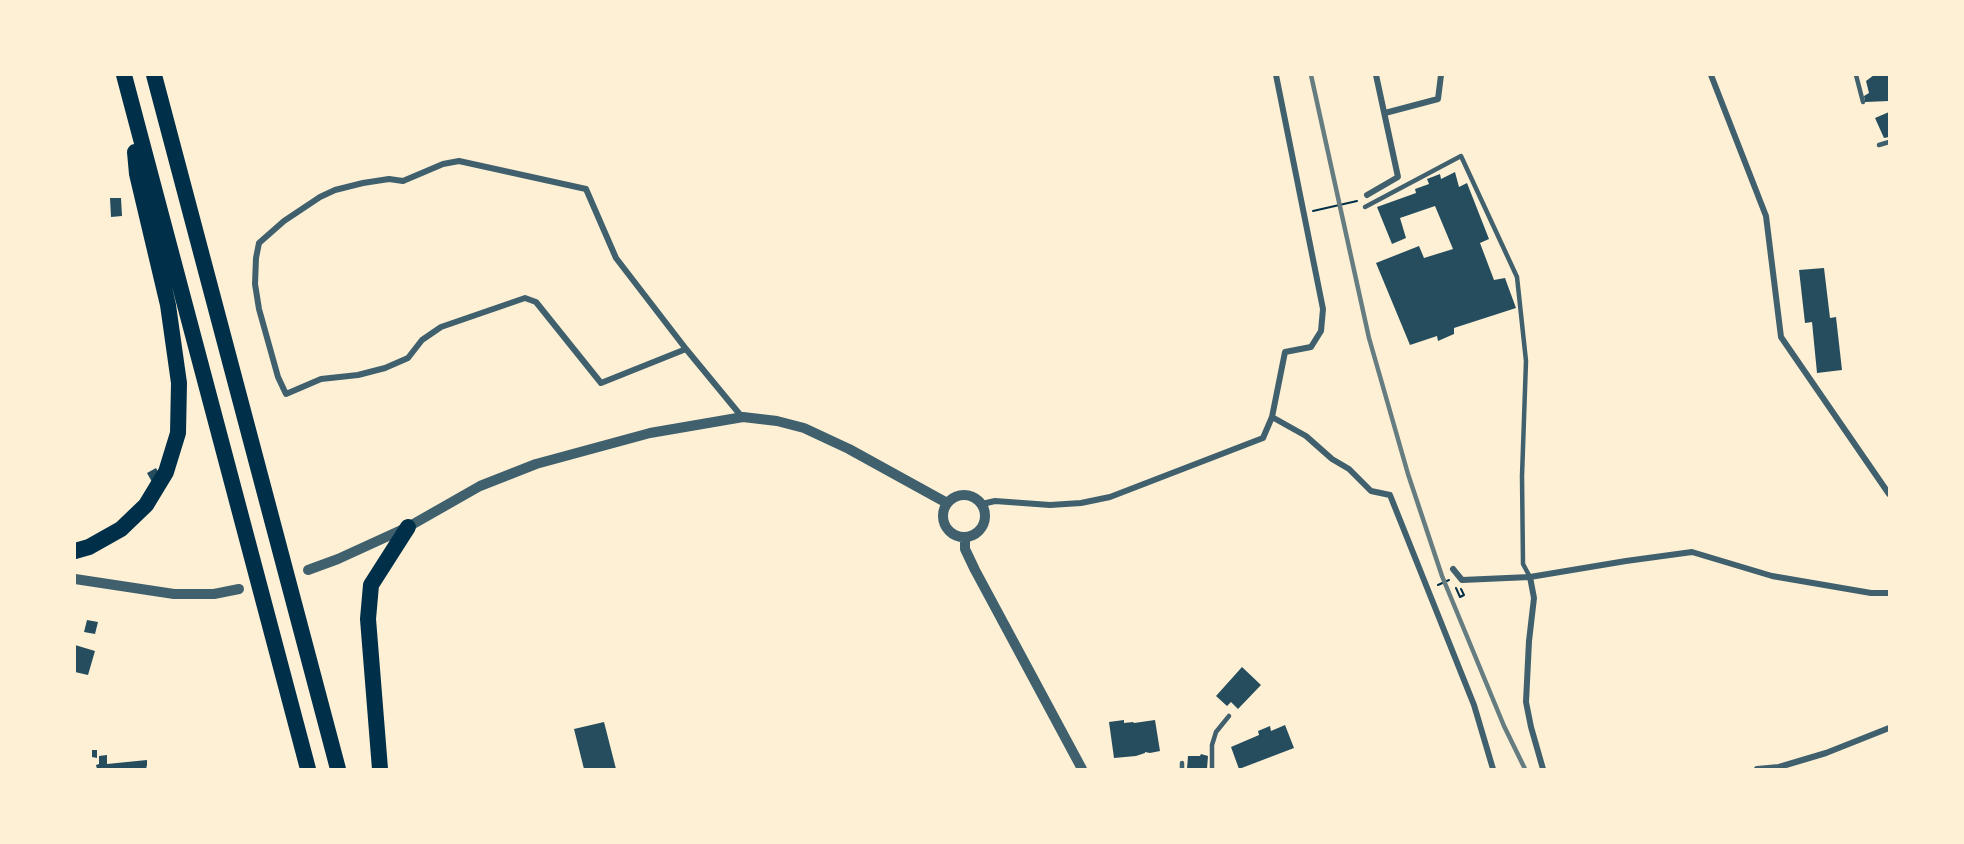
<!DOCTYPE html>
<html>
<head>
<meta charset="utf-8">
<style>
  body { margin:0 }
  #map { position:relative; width:1964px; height:844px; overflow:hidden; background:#fdf0d5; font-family:"Fira Sans Condensed",sans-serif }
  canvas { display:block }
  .frame { position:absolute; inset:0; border:76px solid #fdf0d5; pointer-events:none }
</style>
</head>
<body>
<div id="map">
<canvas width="1964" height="844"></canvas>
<div class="frame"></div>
</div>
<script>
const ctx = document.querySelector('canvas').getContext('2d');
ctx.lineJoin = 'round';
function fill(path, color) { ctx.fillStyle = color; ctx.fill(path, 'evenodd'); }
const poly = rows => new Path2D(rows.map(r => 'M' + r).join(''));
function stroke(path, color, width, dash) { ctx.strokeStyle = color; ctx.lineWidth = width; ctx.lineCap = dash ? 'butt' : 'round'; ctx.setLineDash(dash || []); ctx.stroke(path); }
const building = poly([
  [1874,75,1889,75,1889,101,1865,102,1864,96,1869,93,1866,81],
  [1889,112,1889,137,1884,138,1875,118],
  [1455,172,1459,187,1467,183,1489,239,1480,243,1494,280,1505,278,1516,308,1454,328,1454,334,1438,341,1437,336,1410,345,1376,263,1419,246,1424,258,1453,249,1435,206,1400,218,1406,238,1392,244,1377,207,1416,193,1415,189,1429,184,1427,179,1440,174,1441,179],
  [110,198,121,198,122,216,111,217],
  [1824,268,1830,318,1836,317,1842,370,1817,373,1812,322,1805,323,1799,270],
  [156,468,161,477,152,482,147,473],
  [87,620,98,622,95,634,84,632],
  [75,645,95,651,88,675,75,672],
  [1242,667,1261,685,1238,709,1231,702,1227,706,1216,696],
  [1124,720,1124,723,1133,722,1134,723,1155,720,1160,751,1150,753,1145,752,1145,753,1136,756,1114,758,1109,722],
  [604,722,616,769,584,769,574,729],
  [1285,725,1294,748,1239,769,1231,747,1259,735,1258,731,1270,726,1271,731],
  [92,750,97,750,97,758,92,757],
  [1201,754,1208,756,1207,769,1187,769,1188,756,1200,756],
  [107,755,107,764,147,760,147,765,146,769,97,769,96,765,99,764,99,756]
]);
const path = poly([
  [1313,211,1357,201],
  [1438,585,1449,580],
  [1456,588,1460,597,1464,595,1461,589]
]);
const service = poly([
  [1856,75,1863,102],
  [1879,145,1889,142],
  [1365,207,1461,156,1517,277,1526,361,1522,476,1523,564,1530,577],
  [1182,769,1182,763],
  [1212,769,1212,745,1216,732,1229,716]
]);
const minor = poly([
  [1711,75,1766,216,1781,337,1889,494],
  [1385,113,1438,99,1441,75],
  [1367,195,1398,177,1376,75],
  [686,349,601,383,536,302,525,298,441,327,422,340,408,358,385,368,358,375,321,379,286,394,278,377,259,309,255,284,256,258,259,243,284,221,320,197,335,190,363,183,389,179,403,181,443,164,459,161,586,189,616,258,686,349,742,417],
  [1272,417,1306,436,1332,459,1349,469,1371,491,1390,495,1474,705,1493,769],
  [982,504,995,501,1050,505,1081,503,1110,497,1263,438,1272,417,1285,352,1311,347,1321,331,1323,309,1276,75],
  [1453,569,1462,580,1530,577,1626,561,1692,552,1772,576,1871,593,1889,593],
  [1530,577,1534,598,1529,641,1526,702,1531,727,1543,769],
  [1757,769,1779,767,1826,753,1889,728]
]);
const tertiary = poly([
  '943 516a21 21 0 1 1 42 0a21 21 0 1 1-42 0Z',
  [965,537,965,549,975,570,1082,769],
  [308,570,338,559,408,527,480,486,536,464,650,433,743,417,777,421,804,428,849,449,947,503],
  [75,579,174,594,214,594,239,589]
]);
const motorway = poly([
  [124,75,308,769],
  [154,75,338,769],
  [75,551,89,547,121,529,146,505,166,472,178,433,179,383,168,305,137,174,135,152],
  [380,769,368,619,371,585,408,527]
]);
const rail = poly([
  [1311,75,1369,338,1408,474,1442,576,1504,726,1525,769]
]);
fill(building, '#264d5e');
stroke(path, '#003049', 2);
stroke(service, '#3f606c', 4.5);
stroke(minor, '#3f606c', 6);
stroke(tertiary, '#3f606c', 10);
stroke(motorway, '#003049', 16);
stroke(rail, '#657d81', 4.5);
</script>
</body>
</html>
